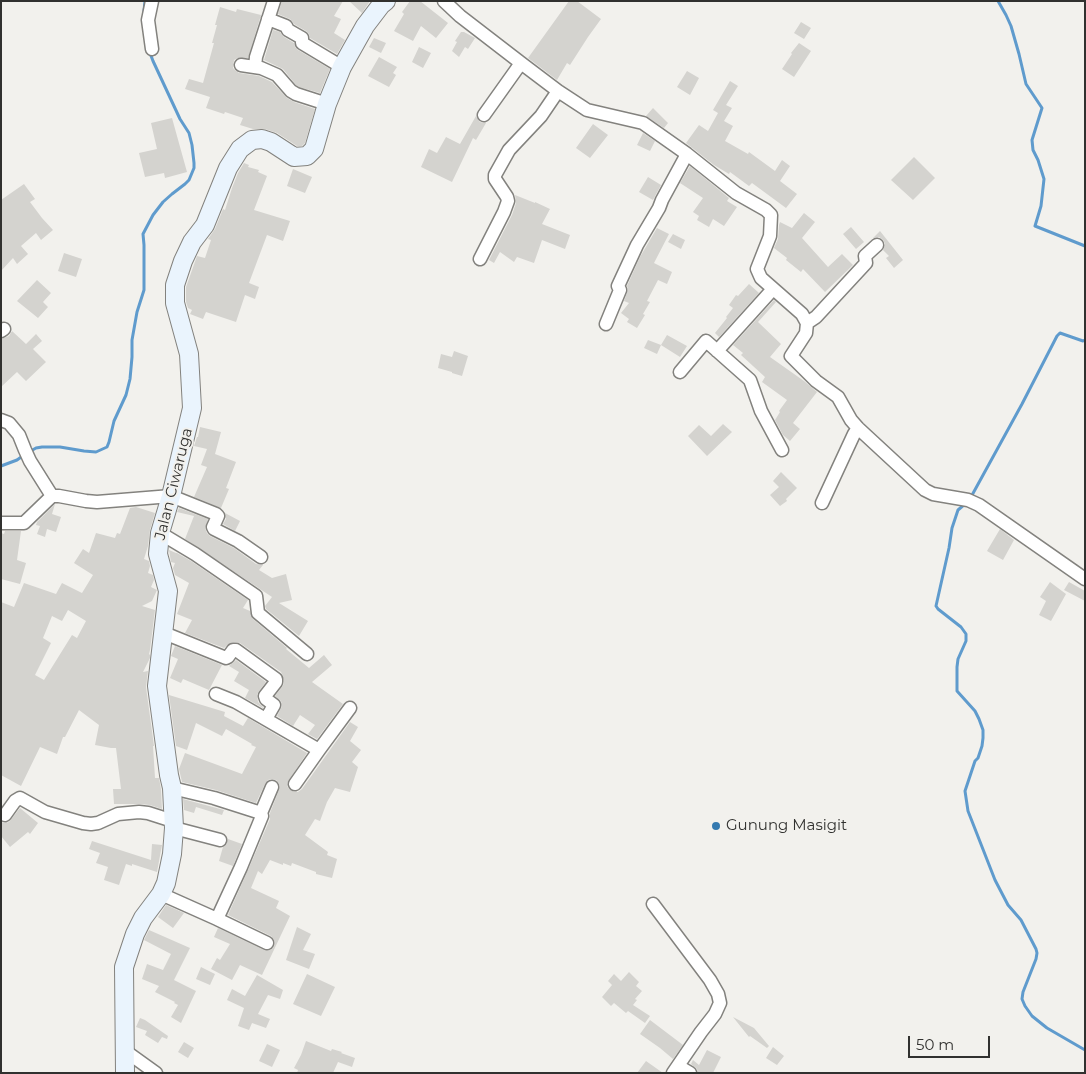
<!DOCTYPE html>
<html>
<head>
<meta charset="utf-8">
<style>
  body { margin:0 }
  #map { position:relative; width:1086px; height:1074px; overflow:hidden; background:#f2f1ed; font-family:Montserrat,sans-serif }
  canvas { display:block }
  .frame { position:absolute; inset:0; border:2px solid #31312f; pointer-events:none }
  .scale { position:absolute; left:908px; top:1036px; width:82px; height:22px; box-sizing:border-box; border:2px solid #31312f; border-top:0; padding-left:6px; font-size:15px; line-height:18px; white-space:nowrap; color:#31312f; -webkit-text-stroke:4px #f2f1ed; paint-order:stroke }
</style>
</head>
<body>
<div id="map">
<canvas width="1086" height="1074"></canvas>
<div class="frame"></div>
<div class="scale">50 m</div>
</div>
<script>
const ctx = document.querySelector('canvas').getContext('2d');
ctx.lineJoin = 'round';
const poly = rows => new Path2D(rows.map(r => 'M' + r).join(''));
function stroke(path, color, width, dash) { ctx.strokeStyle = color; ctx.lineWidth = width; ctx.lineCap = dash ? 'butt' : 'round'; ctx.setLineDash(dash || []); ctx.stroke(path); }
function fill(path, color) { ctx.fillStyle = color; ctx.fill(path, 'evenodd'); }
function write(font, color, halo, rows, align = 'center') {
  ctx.font = font + ' Montserrat,sans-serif'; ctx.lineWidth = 4; ctx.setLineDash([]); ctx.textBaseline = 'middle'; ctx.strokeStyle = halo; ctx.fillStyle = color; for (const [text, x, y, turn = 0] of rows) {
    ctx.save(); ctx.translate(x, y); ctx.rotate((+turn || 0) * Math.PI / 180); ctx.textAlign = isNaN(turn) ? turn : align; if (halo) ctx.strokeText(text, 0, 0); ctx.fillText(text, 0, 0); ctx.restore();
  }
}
const stream = poly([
  [998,1,1006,15,1011,26,1019,54,1026,84,1042,108,1032,140,1033,150,1038,160,1044,179,1041,206,1035,226,1085,246],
  [144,11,145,1],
  [29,452,36,448,42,447,60,447,84,451,96,452,107,447,109,442,114,421,126,395,130,379,132,357,132,340,137,312,144,290,144,245,143,234,153,215,163,202,172,194,185,184,189,180,194,168,194,163,192,145,189,133,180,119,153,61,150,53],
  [1,466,17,460,24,455],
  [971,497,1022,404,1057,336,1060,333,1083,341,1085,340],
  [965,504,958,510,952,528,949,548,936,606,938,609,961,627,966,634,966,641,958,659,957,667,957,691,975,711,979,719,983,730,983,738,982,746,978,758,975,761,965,791,968,811,995,880,1008,905,1021,920,1036,949,1037,953,1036,959,1023,992,1022,999,1025,1006,1032,1016,1047,1028,1085,1050]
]);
const building = poly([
  [282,1,343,1,334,16,341,19,334,33,345,40,337,54,310,38,309,34,306,31,294,24,290,19,278,14],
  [349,1,370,1,362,13],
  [410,1,420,1,448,23,436,38,421,26,413,41,394,31,404,14,402,12],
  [569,1,577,1,601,19,588,37,570,65,567,63,557,80,528,58],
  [220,7,236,12,237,9,261,15,248,58,238,58,234,60,233,68,236,71,239,73,259,76,272,82,287,98,294,102,315,109,305,143,302,146,297,146,277,133,265,129,253,129,240,125,243,118,225,112,224,114,206,108,210,97,185,89,189,79,203,83,214,43,212,43,217,25,215,25],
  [801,22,811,28,804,39,794,33],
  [273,30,280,32,284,37,294,43,295,47,298,50,330,69,320,93,299,87,296,85,283,69,264,60],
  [461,32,464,32,475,38,468,49,465,47,459,57,452,51,457,42,455,41],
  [374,38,386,43,381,53,369,47],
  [799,43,811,51,794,77,782,69,792,54,791,53],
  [419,47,431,53,423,68,412,62],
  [379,57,397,67,393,73,396,75,389,87,368,76],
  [687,71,699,78,690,95,677,87],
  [730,81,738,86,726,105,732,108,724,121,733,126,725,141,748,154,749,152,775,171,782,160,790,166,780,181,797,194,786,208,752,183,749,186,730,172,729,174,714,165,686,143,699,125,708,131,718,113,713,110],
  [653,108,668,123,664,128,646,116],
  [476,116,480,122,486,123,476,140,473,138,452,182,421,167,429,149,437,153,446,137,460,144],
  [172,118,187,172,165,178,164,173,145,177,139,153,157,149,151,123],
  [593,124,608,135,590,158,576,148],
  [643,133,655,141,650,151,637,145],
  [914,157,935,178,913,200,891,180],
  [244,163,249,165,248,167,259,170,258,172,267,176,254,210,290,221,283,241,267,235,249,283,259,287,255,299,245,295,236,322,206,312,203,319,190,314,192,310,188,308,186,302,186,287,197,256,205,258,211,240,208,239,215,229,223,209,225,210,232,188,238,173],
  [690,166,729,198,727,201,737,207,724,226,713,219,709,227,697,220,699,216,693,212,703,198,680,183],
  [293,169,312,177,305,193,287,186],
  [648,177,661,185,653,200,639,192],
  [24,184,35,199,30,202,42,218,53,230,41,240,36,233,21,246,28,254,17,264,13,258,1,271,1,200],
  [515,195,535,203,535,202,550,209,542,224,570,235,565,249,542,240,534,263,517,257,514,262,500,252,494,263,489,260,512,215,516,203],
  [804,213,815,222,802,238,828,267,842,254,853,265,825,292,803,269,801,272,786,260,787,258,774,248,778,239,779,225,780,222,792,228],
  [851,227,864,242,856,249,843,234],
  [657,228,669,234,654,263,672,272,667,284,658,280,647,301,650,302,643,314,645,315,637,328,627,322,629,319,621,313,629,303,624,301,628,290,627,286,640,257],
  [880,231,903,260,894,268,886,258,889,256,883,250,885,244,883,240,879,237,873,238],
  [673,234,685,240,681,249,668,242],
  [64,253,82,259,76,277,58,271],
  [37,280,51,293,43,302,48,307,38,318,17,301],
  [749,284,759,293,719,337,715,333,727,318,726,317,733,308,729,305,736,295,738,296],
  [774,300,776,302,758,322,781,344,770,357,804,381,817,392,793,423,800,429,790,441,783,435,775,420,780,412,779,411,787,400,762,382,765,377,741,355,743,353,733,345],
  [12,331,26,344,36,334,42,341,33,349,46,362,26,381,17,372,1,387,1,339,9,336],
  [667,335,687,346,680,357,661,345],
  [648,340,661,345,657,354,644,348],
  [454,351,468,356,462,376,452,373,452,372,438,368,441,354,452,357],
  [723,424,732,432,707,456,688,436,699,425,711,436],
  [200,427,221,432,215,454,236,462,226,488,229,489,221,508,194,497,207,467,201,465,207,449,194,446,197,437,198,437],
  [781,472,797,488,786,499,787,501,780,506,770,495,779,487,773,481],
  [55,504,52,514,61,517,56,532,47,529,45,537,37,534,40,526,36,525,37,522],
  [136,507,155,513,150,530,148,546,144,559,149,561,150,566,148,573,153,575,154,580,151,587,157,590,152,601,142,606,155,610,150,650,149,654,150,655,150,658,143,672,148,671,146,687,154,746,153,746,155,778,159,778,161,789,162,809,150,805,140,804,114,804,113,789,121,789,116,748,111,748,95,745,99,725,79,710,65,737,63,737,57,754,40,747,21,786,1,775,1,602,14,607,24,583,56,594,62,583,82,593,93,575,74,563,83,549,89,553,96,533,115,538,117,533,120,534,130,508],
  [68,610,86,621,77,638,72,635,44,680,35,675,51,643,43,638,52,616,62,621],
  [179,508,208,519,205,528,207,533,210,536,234,548,256,564,263,565,259,570,272,578,286,574,292,600,279,603,308,621,299,636,266,609,265,606,272,597,185,539,194,516,177,512],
  [225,513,240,521,235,531,223,524,226,519],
  [1000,529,1014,540,1003,560,987,551],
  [5,531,21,531,17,560,26,563,20,584,1,579,1,533,4,534],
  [169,550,176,553,177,553,191,561,248,600,243,608,250,611,253,619,287,648,286,649,309,668,324,655,332,665,312,682,343,704,317,739,308,734,315,725,300,715,293,726,277,716,282,706,281,701,275,696,282,687,284,683,283,676,281,672,240,643,236,642,230,643,224,648,185,633,192,620,177,614,189,583,175,575,173,568,175,563,171,562],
  [1050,582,1066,594,1051,621,1039,615,1046,601,1040,597],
  [1069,582,1085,591,1085,601,1064,590],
  [175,646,222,665,209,690,183,679,181,683,170,678,178,659,171,656],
  [236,660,266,682,259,691,257,695,258,702,263,707,263,708,245,698,249,690,234,681,239,672,229,666],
  [169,695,225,712,224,716,243,726,248,718,307,753,287,783,288,788,294,792,298,792,302,789,350,722,358,727,350,741,361,750,352,762,358,767,350,792,335,788,327,802,320,821,315,819,305,835,328,852,327,855,337,859,332,878,316,874,316,872,292,863,291,866,283,863,283,865,270,860,262,874,258,871,251,888,279,901,276,908,290,916,262,975,240,965,232,980,211,969,217,958,220,960,230,944,214,937,218,928,264,950,271,950,274,946,275,942,271,936,228,915,248,870,270,819,270,813,279,790,280,786,276,780,271,779,268,780,265,784,256,803,216,790,182,782,179,769,185,753,242,774,256,747,251,745,252,744,226,729,222,736,196,723,187,750,176,746],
  [183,799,224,810,222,815,196,807,194,813,184,810],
  [20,808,38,823,30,834,28,832,10,847,1,836,1,822,5,823,9,822],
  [228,839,242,844,233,866,219,861,223,847,226,845],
  [92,841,151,860,152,844,162,845,157,872,132,864,132,866,126,864,119,885,104,880,108,867,96,863,100,853,89,849],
  [166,905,184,913,173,928,158,917],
  [297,927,311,934,303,950,315,954,309,969,286,960],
  [149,930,190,948,174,980,196,991,181,1023,171,1017,178,1005,174,1003,175,1002,155,992,159,986,142,979,147,964,163,970,171,954,144,940],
  [201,967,215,974,210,985,196,979],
  [629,972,639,982,636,986,642,991,635,999,637,1000,633,1005,650,1016,645,1023,628,1011,626,1013,614,1003,611,1006,602,997,612,985,608,981,614,974,621,981],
  [307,974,335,987,321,1016,293,1004],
  [257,975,283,990,280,999,268,995,258,1014,270,1019,266,1028,252,1023,249,1030,238,1026,244,1008,227,1000,232,989,245,996],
  [733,1017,754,1028,769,1046,767,1048,750,1036,749,1037],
  [140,1018,145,1020,168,1036,167,1039,162,1037,158,1043,145,1035,147,1031,136,1027],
  [650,1020,683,1045,673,1059,660,1048,640,1034],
  [306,1041,331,1051,332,1049,342,1052,341,1053,355,1058,352,1067,338,1062,333,1073,297,1073,298,1070,294,1068,301,1055],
  [184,1042,194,1048,188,1058,178,1052],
  [267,1044,280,1050,272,1067,259,1061],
  [773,1047,784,1056,777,1065,766,1058],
  [707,1050,721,1057,713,1073,698,1073,697,1069,691,1064,693,1060,699,1065],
  [646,1061,663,1073,637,1073]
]);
const street = poly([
  [152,1,148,20,152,49],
  [444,1,460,16,521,63,558,91,587,110,643,123,687,154,736,193,766,210,771,215,770,236,757,269,761,278,802,314,807,323,806,333,791,356,816,381,838,397,851,420,858,428,925,490,933,494,968,500,979,505,1085,579],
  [268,19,286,26,288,30,302,38,302,43,342,67],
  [241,65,261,68,277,75,291,91,296,94,327,104],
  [255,67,256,57,274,1],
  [484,115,521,63],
  [480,259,504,212,508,201,507,197,495,179,495,175,509,150,541,116,558,91],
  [807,323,816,317,866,263,865,256,877,245],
  [606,324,620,290,618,286,637,245,659,208,662,200,687,154],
  [1,331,4,329],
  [717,351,773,289],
  [680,372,706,341,750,380,761,411,782,450],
  [1,420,9,423,19,435,25,450,30,461,52,496,59,496,86,501,97,502,171,496,216,514,218,516,213,527,214,529,238,541,261,557],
  [822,503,854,434,858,428],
  [1,523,24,523,52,496],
  [160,533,195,554,256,596,258,613,307,654],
  [164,633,226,658,228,657,233,650,236,650,276,679,276,682,265,696,266,699,274,705,266,719],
  [216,694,236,702,319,750],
  [295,784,319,750,350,708],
  [172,788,214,798,261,813],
  [5,815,15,801,20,798,45,812,83,823,91,824,98,823,118,814,139,812,148,813,173,821],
  [174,828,220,840],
  [161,894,217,919,267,943],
  [653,904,710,980,718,994,720,1003,715,1014,701,1032,673,1073],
  [217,919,241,867,262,816,261,813,272,787],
  [124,1050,156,1073],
  [678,1066,690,1073]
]);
const secondary = poly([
  [125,1073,124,967,135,934,143,918,161,894,166,883,172,854,174,828,172,788,169,775,157,686,168,591,158,554,160,533,171,496,192,408,189,354,175,303,175,285,183,261,192,242,205,225,228,168,240,149,252,140,262,139,271,142,294,157,307,156,314,149,327,104,342,67,365,26,381,5,386,1]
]);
const markers = [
  [716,826,5,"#357ab0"]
];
const streetNames = [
  ["Jalan Ciwaruga",174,484,-76]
];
const poiNames = [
  ["Gunung Masigit",726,826]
];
stroke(stream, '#5f9bcd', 3);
fill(building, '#d4d3cf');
stroke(street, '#83827e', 15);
stroke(secondary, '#83827e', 20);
stroke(street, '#fff', 12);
stroke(secondary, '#eaf4fd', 18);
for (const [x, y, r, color] of markers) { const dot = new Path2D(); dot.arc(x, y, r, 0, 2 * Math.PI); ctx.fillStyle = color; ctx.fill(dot); stroke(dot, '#f2f1ed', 2); }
write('15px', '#31312f', '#f2f1ed', streetNames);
write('15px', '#31312f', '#f2f1ed', poiNames, 'left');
</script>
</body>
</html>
